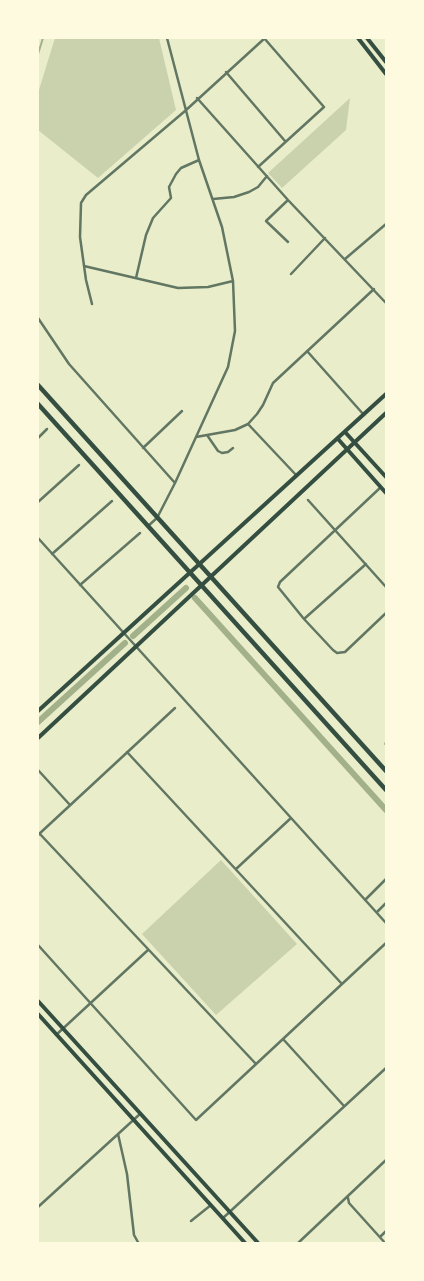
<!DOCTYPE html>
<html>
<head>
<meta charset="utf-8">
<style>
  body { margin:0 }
  #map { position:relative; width:424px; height:1281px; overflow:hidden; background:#e9edc9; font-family:Lato,sans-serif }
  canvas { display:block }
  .frame { position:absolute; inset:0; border:39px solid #fefae0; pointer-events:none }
</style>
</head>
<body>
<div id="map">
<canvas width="424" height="1281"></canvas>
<div class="frame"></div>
</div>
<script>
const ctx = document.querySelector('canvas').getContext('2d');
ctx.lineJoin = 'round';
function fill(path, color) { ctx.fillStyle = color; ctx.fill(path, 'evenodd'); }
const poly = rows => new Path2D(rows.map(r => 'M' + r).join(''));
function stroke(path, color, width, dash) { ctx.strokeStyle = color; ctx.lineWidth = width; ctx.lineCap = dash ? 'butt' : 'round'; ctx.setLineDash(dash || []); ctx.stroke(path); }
const green = poly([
  [55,38,159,38,176,110,98,178,38,130,38,93],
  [350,98,346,130,282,188,268,173],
  [221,860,297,944,216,1015,142,934]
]);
const stream = poly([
  [38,54,43,38],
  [385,744,386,742]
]);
const canal = poly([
  [195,598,386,810],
  [133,636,186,588],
  [38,722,125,643]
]);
const minor = poly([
  [226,72,285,141],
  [197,98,288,200,386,303],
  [258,167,324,107,264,38],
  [213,199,234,197,249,192,258,187,267,176],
  [288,242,266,221,288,200],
  [345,259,386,224],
  [84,266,178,288,208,287,233,281],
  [291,274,325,238],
  [136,278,146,235,153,218,171,198,169,187,176,174,181,168,199,160],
  [92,304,86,280,80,237,81,203,86,195,185,111,265,38],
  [38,318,69,364,175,483],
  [307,351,364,415],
  [248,424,297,476],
  [207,435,218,451,222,453,228,452,233,448],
  [196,437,235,430,248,424,257,414,263,405,273,383,374,289],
  [38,438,47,429],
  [143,448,182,411],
  [381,487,280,582,278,587,304,619,333,650,337,653,345,652,386,613],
  [308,500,386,587],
  [38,502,79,465],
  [148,526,157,518,175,483,228,367,235,331,233,281,222,227,199,160,167,38],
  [38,538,386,923],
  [52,554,112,501],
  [80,585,140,533],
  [304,619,366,564],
  [127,752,342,984],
  [38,770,70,805],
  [39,833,256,1064],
  [38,835,175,708],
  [236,869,291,818],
  [365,900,386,879],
  [377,912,386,903],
  [38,945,196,1120,386,943],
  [56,1035,148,950],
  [283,1039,344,1106],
  [118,1134,127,1174,134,1235,139,1244],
  [348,1198,349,1203,386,1244],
  [38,1207,140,1114],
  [223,1218,386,1068],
  [191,1221,211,1205],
  [380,1237,386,1231],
  [297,1244,386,1160]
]);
const secondary = poly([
  [358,38,386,74],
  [367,38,386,62],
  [345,432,386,477],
  [338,439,386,493],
  [38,711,386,394],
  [38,738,386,413],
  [38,1001,259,1244],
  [38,1014,246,1244]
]);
const primary = poly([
  [38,385,386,771],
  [38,404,386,790]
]);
fill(green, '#cad2ad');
stroke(stream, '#a3b18a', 2);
stroke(canal, '#a3b18a', 6);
stroke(minor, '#617663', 2.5);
stroke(secondary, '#344e41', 4);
stroke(primary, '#344e41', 4.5);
</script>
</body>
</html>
